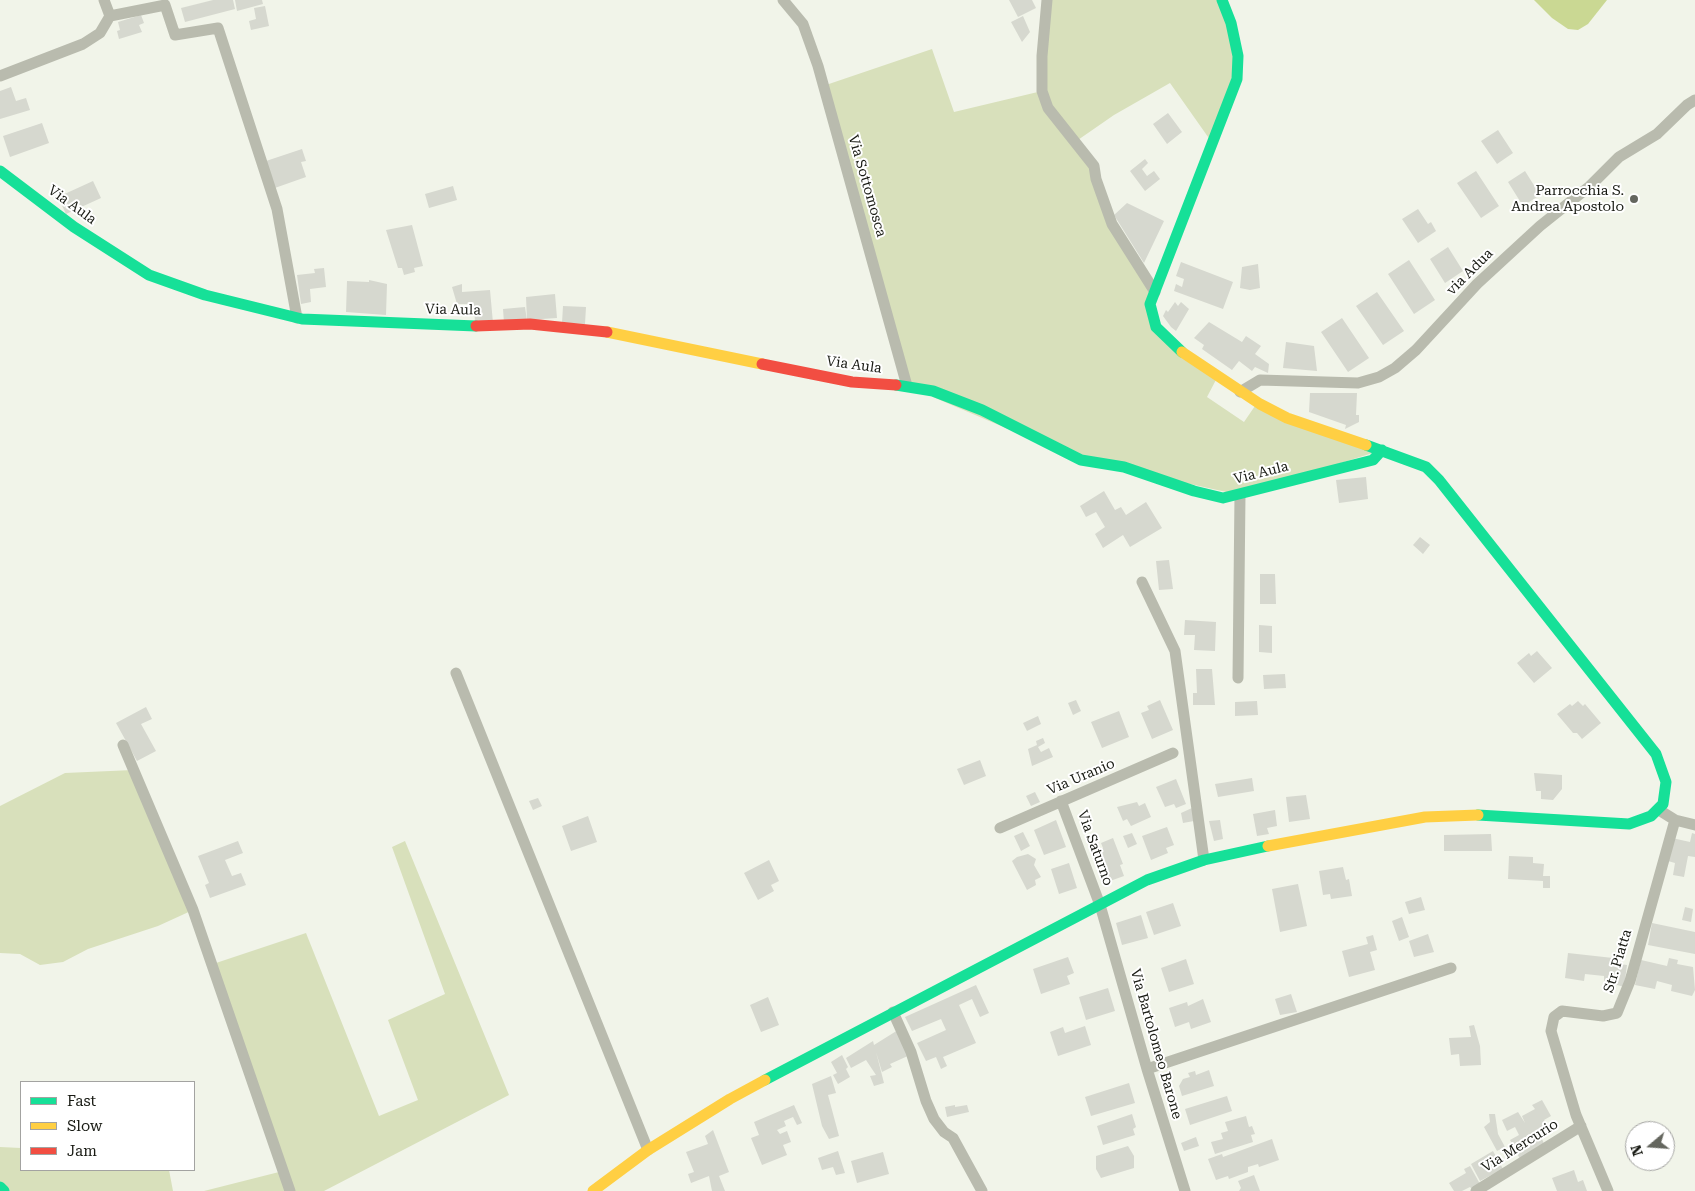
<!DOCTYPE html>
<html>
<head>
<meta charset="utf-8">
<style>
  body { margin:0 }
  #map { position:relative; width:1695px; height:1191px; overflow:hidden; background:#f1f4e9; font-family:"Roboto Serif",serif }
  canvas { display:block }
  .legend { position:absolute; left:20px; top:1081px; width:175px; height:90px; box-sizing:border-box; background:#fff; border:1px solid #a3a3a1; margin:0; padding:6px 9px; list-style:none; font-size:15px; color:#181a13 }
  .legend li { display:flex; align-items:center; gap:10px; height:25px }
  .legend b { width:25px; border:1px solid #a3a3a1 }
  .north { position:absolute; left:1625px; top:1121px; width:50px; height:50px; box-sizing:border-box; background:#fff; border:1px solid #a3a3a1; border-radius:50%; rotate:252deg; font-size:14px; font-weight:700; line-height:20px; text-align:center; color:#181a13 }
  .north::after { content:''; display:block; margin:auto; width:18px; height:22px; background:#64665e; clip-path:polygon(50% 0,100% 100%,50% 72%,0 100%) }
</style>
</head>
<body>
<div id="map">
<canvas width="1695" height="1191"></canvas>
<ul class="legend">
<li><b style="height:6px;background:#16e098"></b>Fast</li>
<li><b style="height:6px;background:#ffcf43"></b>Slow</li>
<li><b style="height:6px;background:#f24e42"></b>Jam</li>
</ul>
<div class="north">N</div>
</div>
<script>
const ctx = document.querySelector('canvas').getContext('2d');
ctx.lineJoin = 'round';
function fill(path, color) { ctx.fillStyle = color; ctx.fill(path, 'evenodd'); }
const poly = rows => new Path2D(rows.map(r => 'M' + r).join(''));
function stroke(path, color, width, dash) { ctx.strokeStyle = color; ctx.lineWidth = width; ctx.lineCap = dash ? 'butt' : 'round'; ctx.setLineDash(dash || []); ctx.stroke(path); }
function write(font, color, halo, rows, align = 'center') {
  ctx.font = font + ' "Roboto Serif",serif'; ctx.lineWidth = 4; ctx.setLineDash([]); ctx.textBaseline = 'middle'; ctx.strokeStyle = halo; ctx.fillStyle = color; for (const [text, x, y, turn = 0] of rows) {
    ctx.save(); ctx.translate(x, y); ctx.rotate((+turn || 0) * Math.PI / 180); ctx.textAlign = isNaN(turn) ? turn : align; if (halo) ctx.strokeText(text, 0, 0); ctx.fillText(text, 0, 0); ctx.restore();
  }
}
const green = poly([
  [1047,0,1222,0,1238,56,1213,144,1170,83,1114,115,1075,142,1094,166,1102,200,1155,292,1156,327,1218,376,1207,397,1244,422,1257,403,1382,450,1240,495,1081,460,907,386,823,86,932,49,954,112,1042,91],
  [133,770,193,910,158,926,88,949,63,962,40,965,20,954,0,953,0,806,65,773],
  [405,841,509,1095,324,1191,204,1191,283,1171,213,964,306,933,379,1116,418,1100,388,1020,445,994,392,847],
  [0,1147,21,1148,21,1170,169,1170,173,1191,4,1191,0,1187]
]);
const water = poly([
  [1534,0,1607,0,1588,24,1578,30,1568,29,1552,18]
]);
const building = poly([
  [213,0,233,0,235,9,185,22,181,8],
  [235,0,262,0,263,4,237,11],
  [1009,0,1032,0,1036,8,1018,17],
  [265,6,269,26,251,30,249,21,256,19,254,8],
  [141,15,144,23,139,25,142,32,119,39,117,31,120,30,118,22],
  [1023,16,1030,32,1022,42,1011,22],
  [11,87,16,101,26,98,30,110,0,119,0,91],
  [1168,113,1182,132,1167,144,1153,124],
  [42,123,49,143,10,157,3,136],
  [1498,130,1513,153,1497,164,1481,141],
  [302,149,306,161,301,162,306,177,272,189,263,162],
  [1145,159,1148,163,1142,169,1147,176,1154,171,1160,179,1145,191,1130,171],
  [1476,171,1499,206,1481,218,1457,183],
  [1525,171,1540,195,1523,206,1508,182],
  [93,181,101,198,66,214,58,197],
  [453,186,457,200,429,208,425,194],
  [1127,203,1164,221,1144,263,1114,215],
  [1418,209,1428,224,1431,222,1436,231,1418,243,1402,219],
  [412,225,423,266,414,268,415,272,404,275,402,268,398,268,386,230],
  [1448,247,1463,271,1445,283,1430,259],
  [1409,260,1435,300,1414,314,1388,274],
  [1181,262,1233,282,1223,309,1174,291,1176,284,1182,287,1184,279,1176,276],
  [1258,264,1260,288,1250,290,1240,288,1242,267],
  [324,268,326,287,310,289,311,302,301,304,297,275,315,273,314,269],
  [369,280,387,284,386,315,346,312,347,281,369,282],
  [462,284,462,292,490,290,493,323,475,323,474,304,457,304,452,287],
  [1377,292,1404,331,1383,345,1356,306],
  [555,294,557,318,527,320,526,297],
  [1175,302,1178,306,1181,302,1189,309,1176,331,1171,327,1163,316,1166,310,1168,312],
  [563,306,586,307,585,324,562,323],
  [525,307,527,321,504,323,503,309],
  [1342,318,1369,358,1348,372,1321,332],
  [1209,322,1242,342,1246,336,1261,346,1255,354,1269,364,1268,373,1255,367,1252,371,1239,361,1232,370,1202,349,1204,345,1194,338],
  [1286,342,1314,346,1317,371,1283,368],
  [1310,393,1357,393,1356,415,1359,415,1359,422,1345,429,1346,425,1309,412],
  [1366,477,1368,499,1339,503,1336,480],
  [1104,491,1115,510,1121,507,1126,515,1146,502,1162,528,1130,547,1123,535,1103,548,1095,534,1105,527,1096,512,1086,517,1080,506],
  [1420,537,1430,545,1423,554,1413,545],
  [1169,560,1173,589,1159,590,1156,561],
  [1260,574,1275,574,1276,604,1260,604],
  [1185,620,1216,622,1215,651,1194,650,1195,635,1184,635],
  [1259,625,1272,626,1272,653,1259,652],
  [1537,651,1552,668,1534,683,1517,663,1529,653,1531,656],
  [1196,669,1212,669,1215,705,1193,705,1193,693,1197,693],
  [1285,674,1286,688,1264,689,1263,675],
  [1076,700,1081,711,1073,715,1068,703],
  [1160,700,1173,730,1152,739,1141,713,1149,710,1147,706],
  [1257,701,1258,715,1235,716,1235,702],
  [1578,701,1583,706,1585,704,1601,723,1582,739,1577,733,1573,733,1557,714,1570,704,1572,706],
  [146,707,152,719,141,724,156,751,137,761,116,723],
  [1119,711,1129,737,1102,748,1091,722],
  [1038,716,1041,724,1027,731,1023,723],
  [1043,738,1045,743,1038,747,1041,752,1049,748,1053,757,1032,766,1028,749,1037,745,1036,741],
  [980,760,986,776,964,785,957,769],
  [1534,773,1562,775,1562,789,1553,800,1541,799,1541,791,1536,791],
  [1252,778,1254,791,1218,797,1215,784],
  [1176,779,1186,804,1176,808,1174,804,1165,807,1156,787],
  [1035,792,1040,802,1031,806,1026,796],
  [1306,795,1310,819,1289,822,1286,797],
  [538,798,542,806,533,810,529,801],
  [1137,802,1139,806,1145,803,1151,817,1131,826,1127,819,1123,821,1117,807],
  [1192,808,1194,821,1183,823,1181,813],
  [1275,810,1277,826,1267,828,1269,834,1257,836,1253,814],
  [588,816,597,842,571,851,562,826],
  [1056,820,1066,847,1044,855,1034,830],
  [1220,820,1223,839,1214,841,1209,821],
  [1167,827,1174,845,1166,848,1168,853,1151,860,1142,836],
  [1023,832,1030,846,1021,851,1014,836],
  [1132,833,1137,844,1128,848,1123,836],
  [1692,833,1695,834,1695,857,1688,856,1684,877,1673,875,1675,863,1668,861,1672,838,1690,842],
  [1491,834,1492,851,1444,851,1444,835],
  [1113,838,1123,864,1120,865,1124,876,1110,881,1102,861,1097,863,1093,852,1103,848,1101,843],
  [238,841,243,853,225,860,232,876,241,873,246,885,210,898,205,885,209,883,198,856],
  [1028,854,1036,859,1034,865,1041,877,1035,880,1036,885,1027,890,1012,861,1017,857],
  [1509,856,1533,857,1533,863,1544,864,1543,876,1550,876,1550,888,1543,888,1543,881,1508,879],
  [769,860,779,881,771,885,774,891,758,900,744,873],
  [1069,863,1077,888,1059,894,1051,869],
  [1343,867,1346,880,1349,879,1352,896,1331,899,1330,894,1323,895,1319,871],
  [1298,884,1307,926,1280,932,1272,889],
  [1421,897,1425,910,1409,914,1405,902],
  [1173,903,1181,926,1154,935,1146,912],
  [1685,907,1693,909,1691,922,1682,920],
  [1141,915,1148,938,1122,945,1116,923],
  [1402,917,1409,937,1399,941,1392,921],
  [1652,923,1695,932,1695,954,1648,945],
  [1428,934,1434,952,1414,957,1409,941],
  [1373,935,1377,950,1370,952,1375,970,1349,977,1342,951,1368,944,1366,937],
  [1568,953,1613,958,1612,963,1627,965,1624,987,1604,981,1604,976,1585,974,1584,981,1565,978],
  [1068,957,1074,973,1067,976,1070,984,1041,994,1033,969],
  [1669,958,1678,960,1677,964,1693,967,1695,990,1692,996,1671,991,1672,985,1657,981,1655,989,1635,985,1641,960,1667,966],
  [1186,959,1194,984,1169,992,1161,968],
  [976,985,989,1013,980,1017,972,999,959,1005,976,1043,943,1057,947,1066,941,1069,936,1057,926,1061,917,1043,946,1030,941,1019,912,1031,905,1017],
  [1108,988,1115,1011,1086,1020,1079,997],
  [1291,994,1297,1012,1280,1015,1275,999],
  [768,997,779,1025,761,1032,750,1005],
  [1203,999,1211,1022,1191,1029,1189,1022,1175,1027,1169,1008,1187,1002,1188,1006],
  [1474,1025,1480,1046,1481,1065,1460,1066,1459,1054,1451,1055,1449,1038,1471,1037,1469,1026],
  [1085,1026,1091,1045,1058,1056,1050,1032,1063,1027,1065,1033],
  [898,1030,910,1055,890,1064,892,1067,882,1072,876,1052,884,1083,874,1086,870,1076,876,1075,866,1060,851,1068,846,1058,873,1041,874,1045],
  [842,1055,848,1067,846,1069,850,1077,838,1084,833,1075,837,1073,831,1062],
  [1209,1070,1214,1086,1182,1096,1179,1086,1183,1079,1190,1077,1188,1073,1195,1071,1196,1075],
  [831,1076,836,1093,828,1095,839,1136,829,1139,822,1126,812,1084],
  [1129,1083,1135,1103,1091,1116,1085,1097],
  [1227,1096,1232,1111,1190,1125,1185,1109],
  [1542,1100,1551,1116,1544,1120,1548,1127,1539,1132,1545,1146,1521,1161,1510,1140,1519,1135,1515,1127,1507,1131,1502,1120,1518,1112,1525,1123,1522,1116,1535,1109,1532,1105],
  [794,1105,802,1123,797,1125,793,1117,784,1121,786,1126,777,1130,780,1134,787,1131,791,1142,783,1145,787,1155,762,1165,751,1138,759,1135,754,1122],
  [955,1105,955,1107,967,1105,969,1112,947,1117,945,1107],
  [1132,1114,1136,1127,1133,1129,1135,1135,1103,1145,1097,1126],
  [1489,1114,1495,1114,1498,1134,1505,1147,1497,1151,1484,1127,1490,1122],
  [1246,1116,1249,1127,1252,1126,1255,1134,1251,1135,1253,1142,1215,1154,1211,1142,1223,1139,1221,1133,1228,1131,1225,1122],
  [713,1130,729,1172,719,1176,725,1191,712,1191,709,1176,691,1183,688,1174,694,1172,686,1152,708,1144,705,1136],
  [1196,1137,1199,1146,1184,1151,1181,1143],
  [1272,1139,1279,1160,1259,1167,1258,1164,1248,1167,1248,1172,1229,1179,1228,1176,1216,1180,1208,1159,1222,1154,1223,1157],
  [1128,1146,1134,1156,1134,1168,1101,1178,1096,1169,1096,1156],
  [838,1151,845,1173,836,1175,833,1167,822,1170,818,1158],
  [1493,1151,1503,1169,1480,1181,1471,1164],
  [883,1152,889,1174,857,1183,851,1161],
  [1470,1166,1480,1184,1472,1189,1470,1187,1462,1191,1454,1191,1449,1183,1466,1173,1464,1169],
  [1574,1170,1578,1182,1583,1180,1587,1191,1557,1191,1552,1178],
  [1254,1175,1260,1191,1239,1191,1241,1188,1238,1181]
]);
const street = poly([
  [104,0,110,16],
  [783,0,803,24,818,66,907,386],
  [1047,0,1042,56,1042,91,1048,108,1094,166,1096,179,1112,224,1155,292],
  [0,76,83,44,100,33,110,16,165,5,175,35,218,28,277,209,297,318],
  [1240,392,1260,380,1358,383,1379,377,1395,368,1416,350,1477,284,1540,226,1590,186,1619,157,1657,134,1687,105,1695,100],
  [1142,582,1175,651,1204,860],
  [456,673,648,1150],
  [1238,678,1240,495],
  [123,745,193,910,290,1191],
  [1061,801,1100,905,1147,1069,1185,1191],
  [1659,810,1675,820,1695,825],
  [1000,828,1173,753],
  [893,1012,911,1052,926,1101,934,1119,944,1132,953,1138,982,1191],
  [1147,1069,1451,968],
  [1476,1191,1581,1126],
  [1608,1191,1576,1115,1551,1031,1554,1017,1562,1011,1603,1016,1617,1013,1630,981,1675,820]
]);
const fast = poly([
  [0,171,74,227,149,275,205,295,302,319,476,326],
  [1182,352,1156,327,1150,304,1237,79,1238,56,1231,23,1222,0],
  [896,385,933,391,982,410,1081,460,1124,467,1194,491,1223,498,1373,460,1382,450],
  [1366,445,1426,467,1439,480,1656,754,1666,782,1663,804,1651,816,1629,824,1478,815],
  [765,1080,1147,880,1204,860,1268,846],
  [0,1187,4,1191]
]);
const slow = poly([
  [607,332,762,364],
  [1182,352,1260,404,1287,418,1366,445],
  [1268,846,1425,817,1478,815],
  [593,1191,648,1150,730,1099,765,1080]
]);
const jam = poly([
  [476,326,530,324,607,332],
  [762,364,852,382,896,385]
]);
const markers = [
  [1634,199,5,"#64665e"]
];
const streetNames = [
  ["Via Sottomosca",867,186,74],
  ["Via Aula",72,205,36],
  ["via Adua",1470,272,-45],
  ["Via Aula",453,310,1],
  ["Via Aula",854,365,8],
  ["Via Aula",1261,473,-14],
  ["Via Uranio",1081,777,-23],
  ["Via Saturno",1095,848,70],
  ["Str. Piatta",1618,961,-73],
  ["Via Bartolomeo Barone",1156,1044,74],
  ["Via Mercurio",1520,1146,-32]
];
const poiNames = [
  ["Parrocchia S.",1624,191],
  ["Andrea Apostolo",1624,207]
];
fill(green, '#d8e0bb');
fill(water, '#cad893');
fill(building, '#d6d8cf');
stroke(street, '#b9bbae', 11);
stroke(fast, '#16e098', 11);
stroke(slow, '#ffcf43', 11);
stroke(jam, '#f24e42', 11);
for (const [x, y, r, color] of markers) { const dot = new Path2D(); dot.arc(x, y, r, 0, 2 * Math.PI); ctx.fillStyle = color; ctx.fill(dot); stroke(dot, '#fff', 2); }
write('14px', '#181a13', '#fff', streetNames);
write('14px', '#181a13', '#fff', poiNames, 'right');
</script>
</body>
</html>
